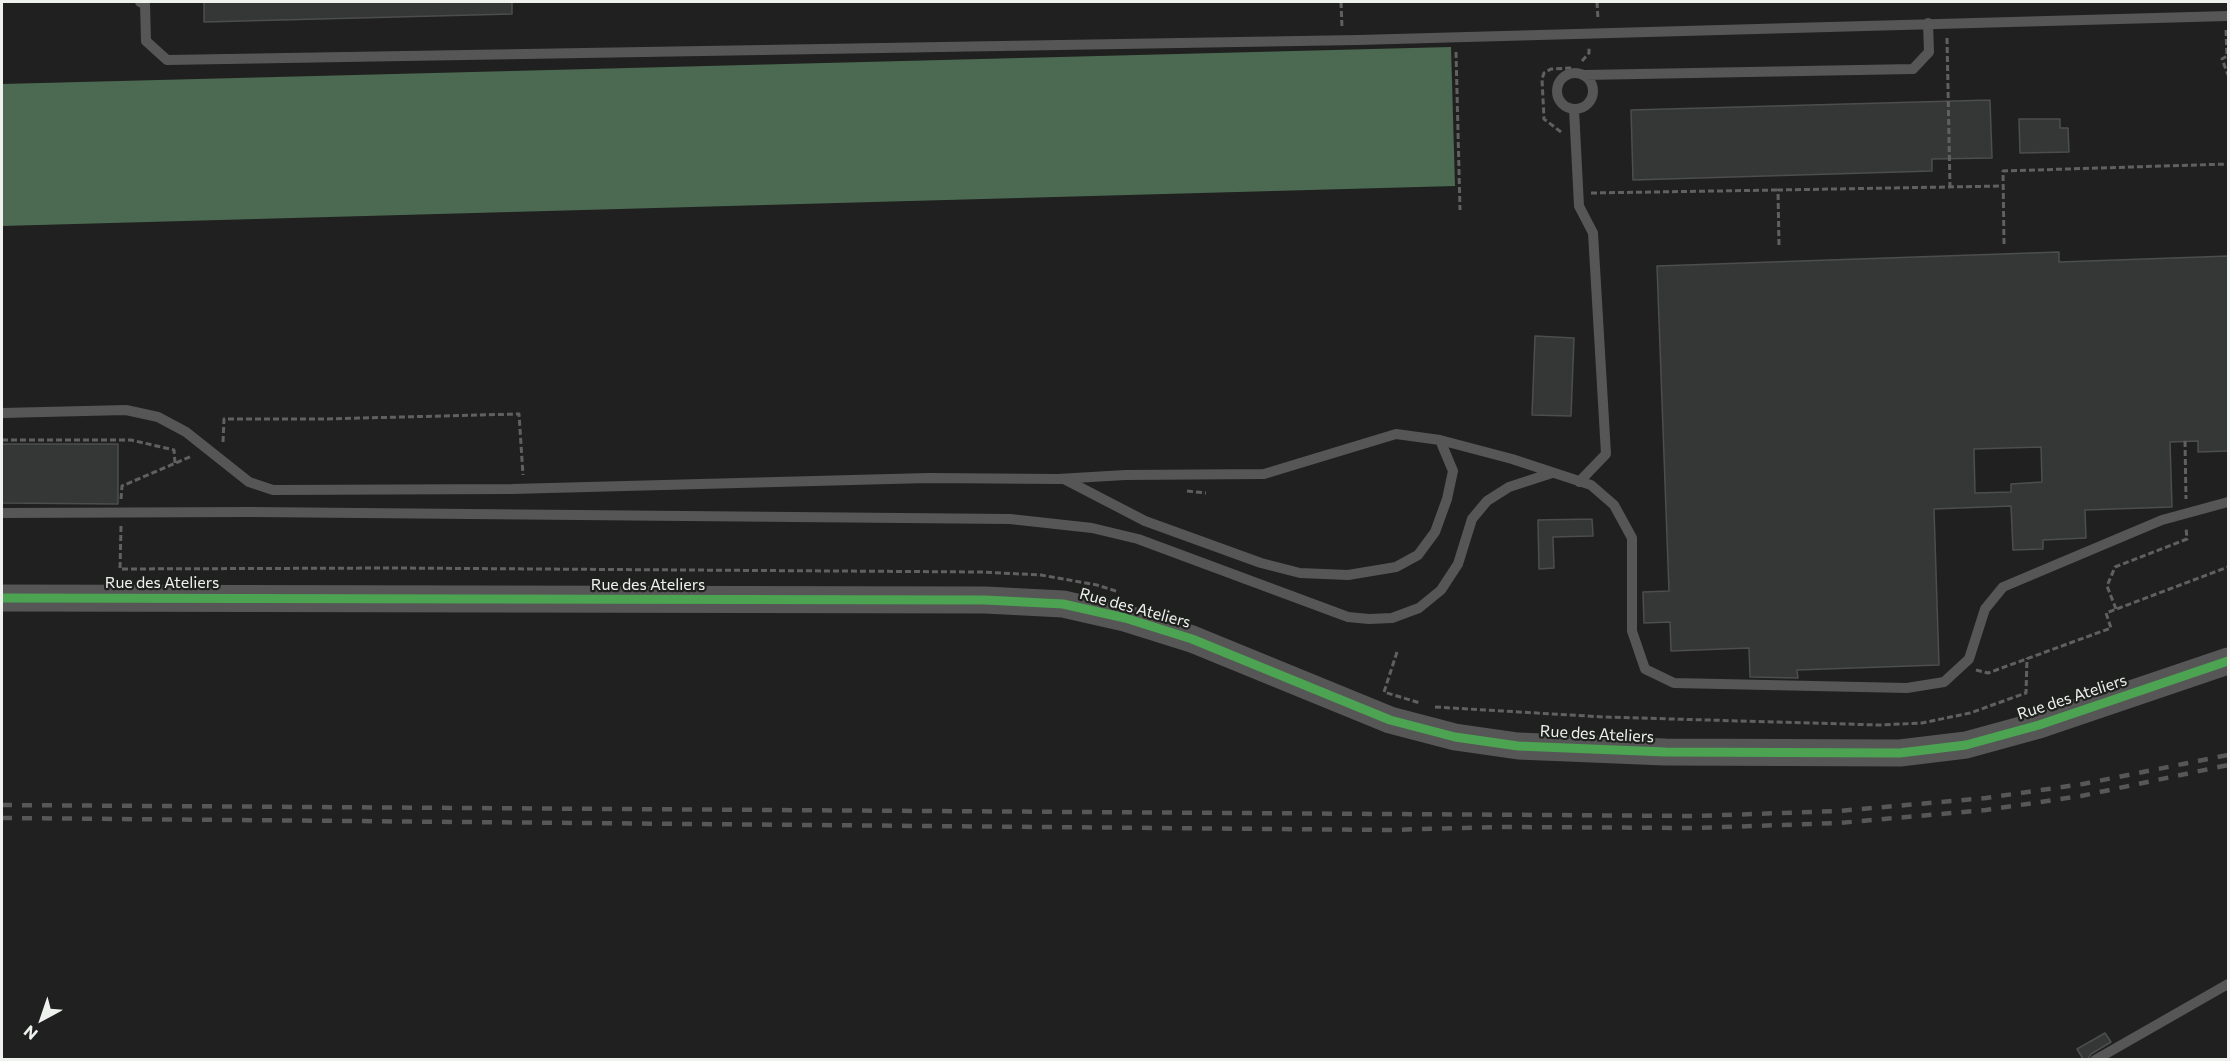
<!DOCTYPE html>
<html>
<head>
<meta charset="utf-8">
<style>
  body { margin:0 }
  #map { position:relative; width:2230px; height:1061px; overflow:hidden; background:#1f201f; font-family:Commissioner,sans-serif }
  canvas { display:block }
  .frame { position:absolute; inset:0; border:3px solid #eff1ef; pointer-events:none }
  .north { position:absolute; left:12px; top:989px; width:60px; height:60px; -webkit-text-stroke:4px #1e211e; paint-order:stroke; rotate:220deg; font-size:16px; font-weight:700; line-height:24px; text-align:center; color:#eff1ef }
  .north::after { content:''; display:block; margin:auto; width:21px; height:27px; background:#eff1ef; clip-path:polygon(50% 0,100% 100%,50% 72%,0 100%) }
</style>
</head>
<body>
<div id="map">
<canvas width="2230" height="1061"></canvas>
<div class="frame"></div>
<div class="north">N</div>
</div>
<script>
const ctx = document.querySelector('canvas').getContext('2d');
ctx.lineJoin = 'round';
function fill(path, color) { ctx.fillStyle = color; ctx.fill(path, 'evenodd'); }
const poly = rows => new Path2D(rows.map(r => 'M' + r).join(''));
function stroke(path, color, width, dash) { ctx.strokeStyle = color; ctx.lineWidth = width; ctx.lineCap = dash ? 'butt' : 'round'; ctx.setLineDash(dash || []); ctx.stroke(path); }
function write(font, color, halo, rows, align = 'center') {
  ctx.font = font + ' Commissioner,sans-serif'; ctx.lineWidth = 4.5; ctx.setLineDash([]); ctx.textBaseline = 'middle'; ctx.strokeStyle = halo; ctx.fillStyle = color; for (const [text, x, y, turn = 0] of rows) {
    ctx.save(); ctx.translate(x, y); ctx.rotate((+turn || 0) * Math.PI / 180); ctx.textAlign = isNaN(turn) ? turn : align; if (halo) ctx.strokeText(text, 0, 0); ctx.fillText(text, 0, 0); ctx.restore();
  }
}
const water = poly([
  [1451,47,1455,186,2,226,2,84]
]);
const building = poly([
  [204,2,512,2,512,14,204,22,204,2],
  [1990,100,1992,158,1932,159,1932,171,1633,180,1631,110,1990,100],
  [2019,119,2060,119,2060,128,2068,128,2069,152,2020,153,2019,119],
  [2059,252,2059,262,2229,256,2229,451,2198,452,2198,441,2170,442,2172,507,2085,510,2086,538,2043,540,2043,549,2013,550,2011,506,1934,509,1939,665,1797,670,1798,678,1750,677,1749,648,1671,651,1670,622,1644,623,1643,592,1669,591,1657,266,2059,252],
  [2041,447,2042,482,2011,484,2011,492,1975,493,1974,449,2041,447],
  [1535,336,1574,338,1571,416,1532,415,1535,336],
  [2,444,118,444,118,504,2,503,2,444],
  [1592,519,1593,536,1553,537,1554,568,1539,569,1538,520,1592,519],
  [2105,1033,2111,1042,2091,1054,2088,1059,2083,1059,2077,1049,2105,1033]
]);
const path = poly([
  [1341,2,1342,28],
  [1597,2,1598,19],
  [2226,30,2227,56,2222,59,2228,75],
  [1947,38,1950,187],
  [1456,52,1460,210],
  [1582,61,1589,53,1589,46],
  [1561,132,1544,119,1542,79,1544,73,1551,69,1573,68],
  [1591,193,1778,190],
  [2004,244,2003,171,2228,164],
  [1779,245,1778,190,2003,186],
  [2,440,131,440,174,450,175,463],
  [2185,441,2186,499],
  [223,442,224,419,324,419,519,414,523,475],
  [1187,491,1206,493],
  [121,499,122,486,192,456],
  [121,526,120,569,392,568,981,572,1041,575,1097,585,1119,592],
  [2116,609,2107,586,2115,567,2187,539,2186,527],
  [1397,652,1384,692,1420,703],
  [1976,670,1988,673,2111,628,2106,613,2228,567],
  [1435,707,1604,717,1879,725,1922,723,1970,713,2026,693,2027,658]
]);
const service = poly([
  [140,2,145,4,146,41,167,60,1358,40,2228,16],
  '1557 91a18 18 0 1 1 36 0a18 18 0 1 1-36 0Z',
  [1584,75,1913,69,1929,52,1928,23],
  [1574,109,1579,206,1593,233,1606,454,1579,482],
  [2,413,126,410,158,417,186,432,249,482,273,490,512,489,928,478,1058,479,1125,475,1264,474,1396,434,1440,440,1512,459,1591,485,1614,505,1632,538,1632,631,1645,669,1674,683,1907,688,1944,682,1969,659,1985,609,2003,587,2162,520,2228,502],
  [1064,479,1145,521,1261,563,1300,573,1348,575,1396,567,1418,555,1435,532,1447,499,1453,471,1440,440],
  [2,513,252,512,1010,519,1092,528,1138,539,1348,617,1369,619,1392,618,1419,608,1441,590,1458,564,1472,519,1487,501,1509,487,1552,473],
  [2095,1060,2228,984]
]);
const tertiary = poly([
  [2,598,985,600,1063,604,1125,618,1192,639,1390,720,1455,737,1518,746,1665,752,1900,753,1966,745,2039,725,2228,661]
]);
const rail = poly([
  [2,805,1697,816,1839,811,1986,798,2083,784,2228,755],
  [2,818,1388,830,1502,827,1696,828,1839,823,1986,810,2081,796,2228,765]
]);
const cycleway = poly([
  [2,598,985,600,1063,604,1125,618,1192,639,1390,720,1455,737,1518,746,1665,752,1900,753,1966,745,2039,725,2228,661]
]);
const streetNames = [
  ["Rue des Ateliers",162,583],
  ["Rue des Ateliers",648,585],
  ["Rue des Ateliers",1135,608,15],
  ["Rue des Ateliers",2072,697,-18],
  ["Rue des Ateliers",1597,734,3]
];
fill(water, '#4c6a51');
fill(building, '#353736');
stroke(building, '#4c4e4c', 1.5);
stroke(path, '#606060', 3, [6, 3]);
stroke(service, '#555655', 10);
stroke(tertiary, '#555655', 27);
stroke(rail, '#565756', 4.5, [10, 10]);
stroke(cycleway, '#4ca352', 9);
write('16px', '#eff1ef', '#1e211e', streetNames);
</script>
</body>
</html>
